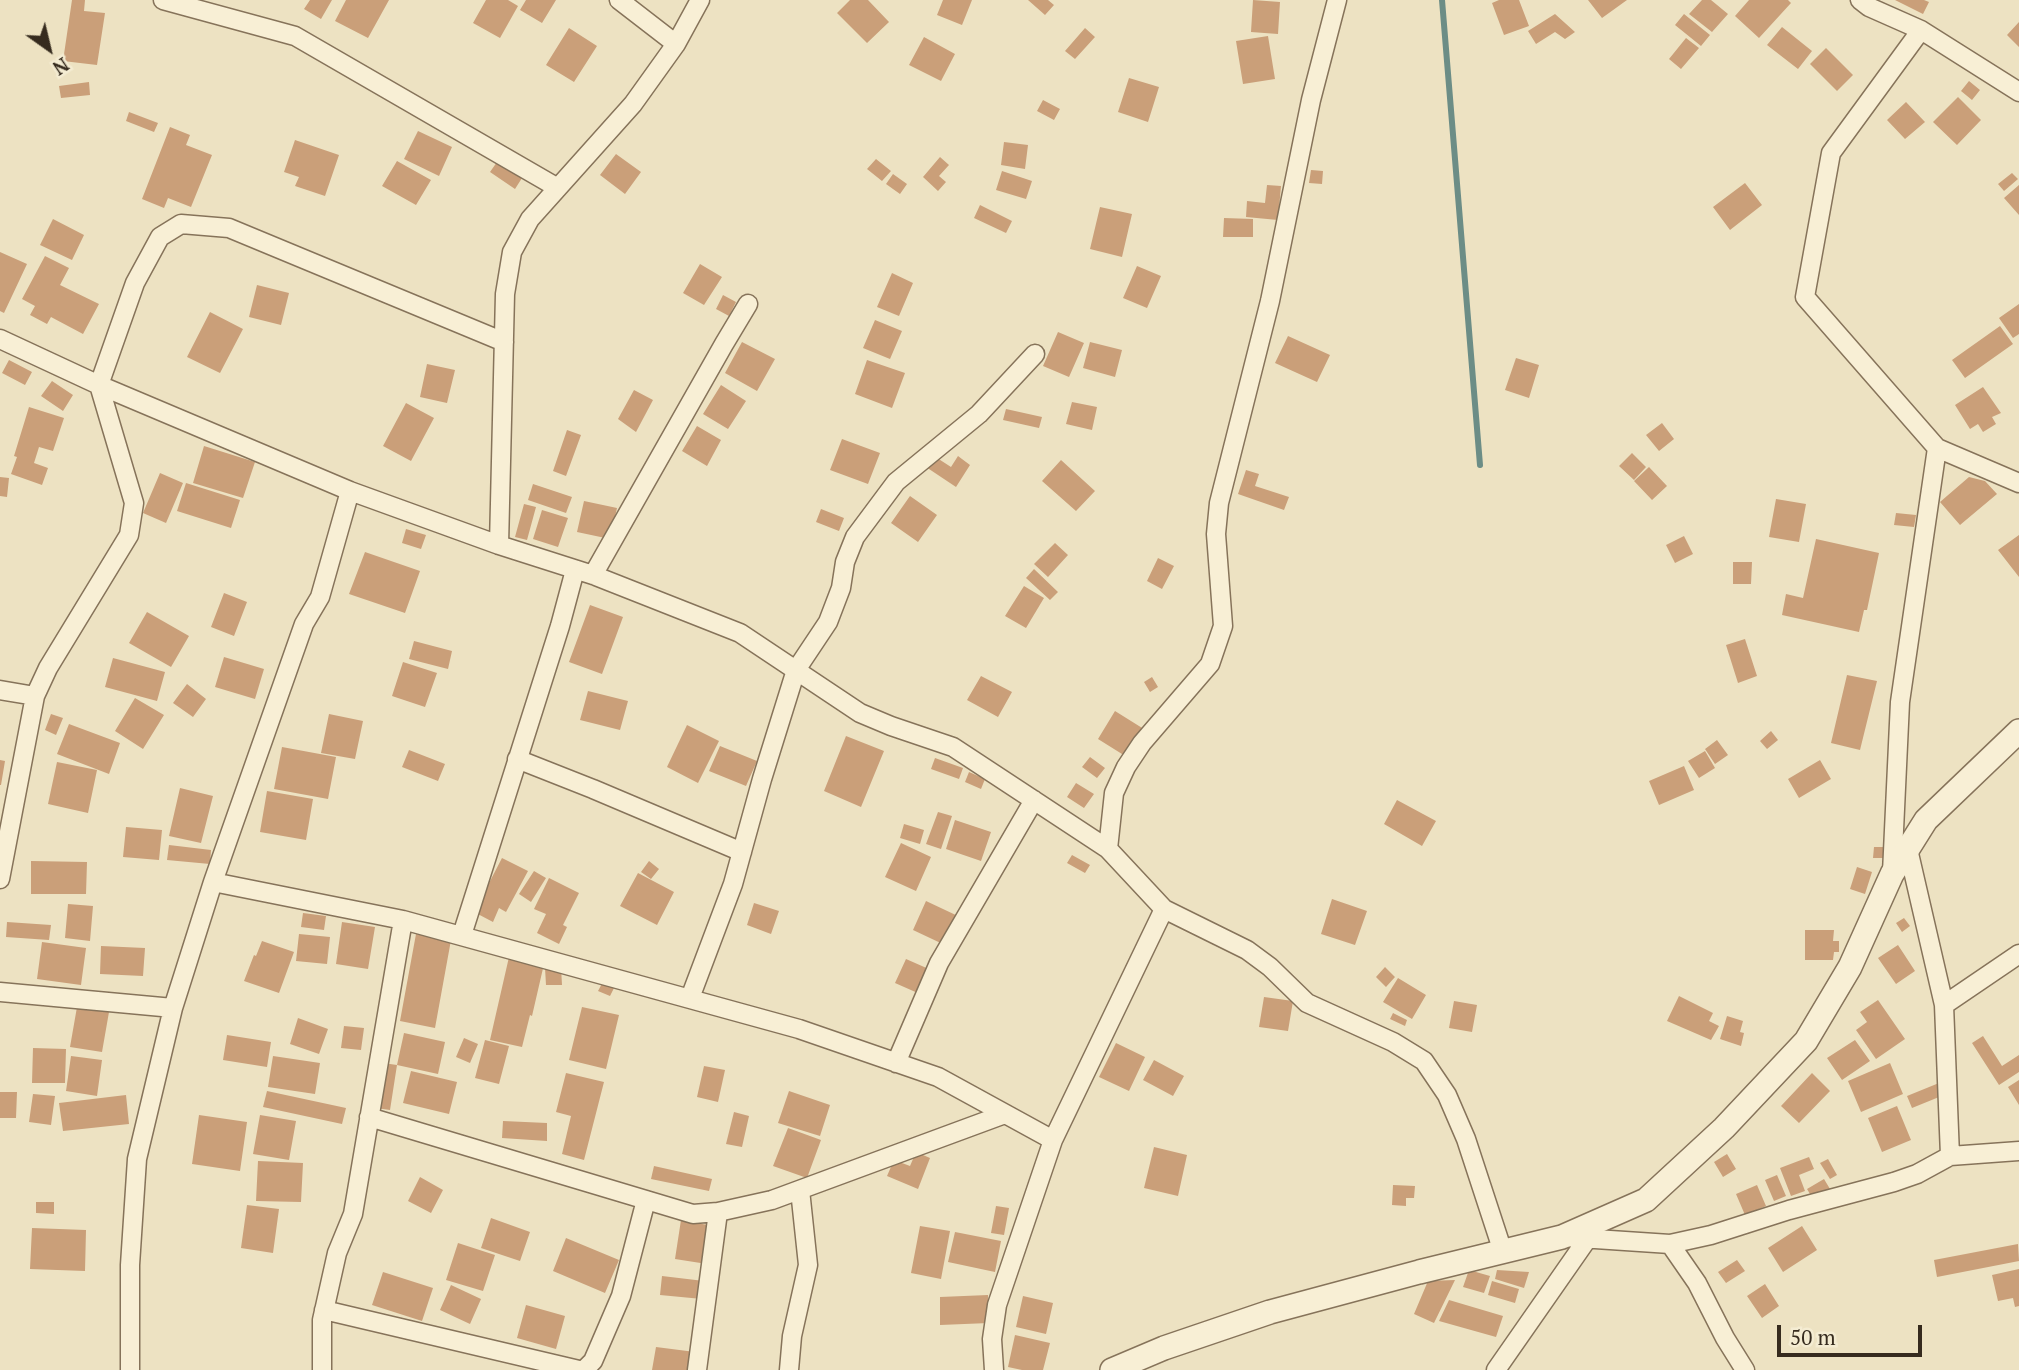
<!DOCTYPE html>
<html>
<head>
<meta charset="utf-8">
<style>
  body { margin:0 }
  #map { position:relative; width:2019px; height:1370px; overflow:hidden; background:#ede2c2; font-family:"PT Serif",serif }
  canvas { display:block }
  .north { position:absolute; left:14px; top:14px; width:70px; height:70px; -webkit-text-stroke:5px #f4ecd2; paint-order:stroke; rotate:146deg; font-size:19px; font-weight:700; line-height:28px; text-align:center; color:#362b1e }
  .north::after { content:''; display:block; margin:auto; width:24px; height:32px; background:#362b1e; clip-path:polygon(50% 0,100% 100%,50% 72%,0 100%) }
  .scale { position:absolute; left:1777px; top:1325px; width:145px; height:32px; box-sizing:border-box; border:4px solid #362b1e; border-top:0; padding-left:9px; font-size:21px; line-height:24px; white-space:nowrap; color:#362b1e; -webkit-text-stroke:5px #f4ecd2; paint-order:stroke }
</style>
</head>
<body>
<div id="map">
<canvas width="2019" height="1370"></canvas>
<div class="north">N</div>
<div class="scale">50 m</div>
</div>
<script>
const ctx = document.querySelector('canvas').getContext('2d');
ctx.lineJoin = 'round';
const poly = rows => new Path2D(rows.map(r => 'M' + r).join(''));
function stroke(path, color, width, dash) { ctx.strokeStyle = color; ctx.lineWidth = width; ctx.lineCap = dash ? 'butt' : 'round'; ctx.setLineDash(dash || []); ctx.stroke(path); }
function fill(path, color) { ctx.fillStyle = color; ctx.fill(path, 'evenodd'); }
const stream = poly([
  [1442,0,1480,465]
]);
const building = poly([
  [72,0,85,0,84,11,105,13,97,65,63,61],
  [310,0,332,0,321,19,304,9],
  [346,0,389,0,368,38,335,21],
  [486,0,508,0,518,6,500,38,473,23],
  [526,0,556,0,542,23,520,10],
  [850,0,868,0,889,22,867,43,837,13],
  [943,0,972,0,962,25,937,15],
  [1028,0,1048,0,1054,5,1045,15],
  [1253,0,1280,2,1278,34,1251,32],
  [1499,0,1519,0,1529,26,1504,35,1492,3],
  [1588,0,1627,0,1602,18],
  [1702,0,1711,0,1728,14,1712,32,1689,14],
  [1749,0,1788,0,1791,3,1759,38,1735,16],
  [1895,0,1924,0,1929,2,1923,14],
  [1555,14,1575,32,1565,39,1555,32,1536,44,1528,31],
  [1684,14,1710,35,1701,46,1675,25],
  [2019,22,2019,47,2007,35],
  [1782,27,1812,51,1798,69,1767,45],
  [569,28,597,46,574,82,546,65],
  [1085,28,1095,37,1075,59,1065,51],
  [1268,36,1275,79,1243,84,1236,41],
  [924,37,955,54,941,81,909,65],
  [1686,38,1699,48,1681,69,1669,59],
  [1826,48,1853,75,1837,91,1810,64],
  [1129,78,1159,87,1148,122,1118,112],
  [1969,81,1980,90,1972,100,1961,91],
  [89,82,90,95,61,98,59,86],
  [1958,97,1981,120,1957,145,1933,122],
  [1043,100,1060,109,1054,120,1037,111],
  [1906,102,1925,122,1905,139,1887,120],
  [129,112,158,123,154,132,126,121],
  [170,127,190,135,186,145,212,155,191,207,168,198,164,208,142,199],
  [418,131,452,147,439,176,404,159],
  [295,140,339,155,325,196,295,186,299,177,284,172],
  [1004,142,1028,145,1025,169,1001,165],
  [616,154,641,172,625,194,600,175],
  [940,157,949,165,939,176,946,182,938,191,923,177],
  [876,159,891,171,882,181,867,169],
  [397,161,431,180,416,205,382,186],
  [497,162,522,178,515,189,490,172],
  [1311,170,1323,171,1322,184,1309,183],
  [1002,171,1032,181,1026,199,996,190],
  [2012,173,2018,179,2004,191,1998,184],
  [893,174,907,184,900,194,886,184],
  [1745,183,1762,205,1730,230,1713,207],
  [1267,185,1281,186,1278,220,1246,217,1247,201,1265,203],
  [2019,185,2019,215,2004,198],
  [980,205,1012,221,1006,233,974,218],
  [1100,207,1132,214,1122,257,1090,249],
  [1224,218,1253,219,1253,237,1223,237],
  [53,219,84,235,72,260,40,245],
  [0,252,27,264,4,313,0,311],
  [45,256,69,268,60,285,99,304,83,334,51,317,47,324,30,315,35,306,22,299],
  [700,264,722,277,704,305,683,293],
  [1137,266,1161,276,1147,308,1123,298],
  [892,273,913,283,899,316,877,307],
  [257,285,289,293,281,325,249,317],
  [723,295,736,302,729,316,716,309],
  [2019,304,2019,334,2013,338,1999,318],
  [210,312,243,329,220,373,187,357],
  [875,320,902,331,890,359,863,348],
  [2000,326,2013,344,1965,378,1952,360],
  [1058,332,1084,343,1069,377,1043,366],
  [1288,336,1330,355,1317,382,1275,363],
  [742,342,775,359,757,391,725,373],
  [1090,342,1122,350,1115,377,1083,368],
  [1516,358,1539,365,1529,398,1505,390],
  [9,360,32,372,25,385,2,373],
  [867,360,905,373,892,408,855,394],
  [427,364,455,370,447,403,420,397],
  [52,381,73,395,63,411,41,396],
  [721,385,746,401,728,429,703,414],
  [1983,387,2001,413,1992,417,1996,424,1983,432,1978,424,1970,429,1955,405],
  [634,390,653,400,636,432,618,419],
  [1072,402,1097,407,1092,430,1066,424],
  [406,403,434,418,411,461,383,446],
  [29,407,64,418,53,451,39,447,34,463,48,468,42,485,11,474,17,457,14,456],
  [1006,409,1042,417,1039,428,1003,420],
  [1662,423,1674,439,1659,451,1646,435],
  [697,426,721,440,707,466,682,451],
  [567,430,581,435,566,476,553,471],
  [842,439,880,453,868,484,830,470],
  [204,446,255,462,243,498,193,483],
  [1632,453,1646,467,1634,480,1619,466],
  [934,456,951,467,958,456,970,465,956,487,926,467],
  [1061,460,1095,491,1076,511,1042,481],
  [1649,467,1667,486,1652,500,1634,481],
  [1246,470,1259,474,1255,486,1289,497,1284,510,1238,494],
  [160,473,183,483,166,523,143,513],
  [0,477,9,478,7,497,0,496],
  [1969,477,1985,481,1997,494,1960,525,1940,502],
  [186,483,240,500,231,528,177,511],
  [533,484,572,497,566,513,528,500],
  [910,496,937,515,918,542,891,523],
  [1776,499,1806,504,1799,542,1769,537],
  [584,501,617,508,610,539,577,532],
  [524,504,536,507,527,540,515,537],
  [821,509,844,518,839,531,816,522],
  [542,510,568,518,558,547,533,539],
  [1896,513,1916,515,1914,527,1894,525],
  [406,529,426,535,421,549,402,543],
  [2019,535,2019,577,1998,550],
  [1684,536,1693,554,1675,563,1666,545],
  [1816,539,1879,553,1867,610,1864,610,1859,632,1782,615,1786,594,1803,598],
  [1055,543,1068,555,1048,577,1034,564],
  [365,552,420,571,405,613,349,594],
  [1158,558,1174,566,1162,589,1147,581],
  [1733,562,1752,562,1751,584,1733,584],
  [1034,569,1058,592,1050,600,1026,578],
  [1024,586,1044,598,1026,628,1005,616],
  [224,593,247,602,234,636,211,627],
  [590,605,623,617,602,674,569,662],
  [147,612,189,636,171,667,129,643],
  [1745,639,1757,676,1738,683,1726,645],
  [414,641,452,651,448,669,409,659],
  [224,657,264,669,255,699,215,687],
  [113,658,165,672,157,701,105,687],
  [403,662,437,673,425,707,392,696],
  [1847,675,1877,681,1860,750,1831,743],
  [981,676,1012,692,998,717,967,700],
  [1152,677,1158,687,1150,692,1144,682],
  [187,684,206,699,193,717,173,703],
  [588,691,628,701,620,730,580,720],
  [135,698,164,715,143,749,115,731],
  [1115,711,1147,731,1130,759,1098,739],
  [51,714,63,718,56,735,45,730],
  [329,714,363,721,355,759,321,753],
  [69,724,120,743,109,774,57,754],
  [687,725,719,741,698,783,667,767],
  [1771,731,1778,740,1767,749,1760,741],
  [846,736,884,751,861,807,824,791],
  [1717,740,1728,755,1715,764,1705,749],
  [720,746,757,761,746,786,709,771],
  [282,747,336,757,328,799,274,789],
  [409,750,445,764,438,781,402,767],
  [1705,751,1715,768,1699,778,1688,761],
  [1090,757,1105,768,1097,778,1082,767],
  [935,758,963,768,959,779,931,769],
  [0,760,5,761,1,785,0,785],
  [1820,760,1831,779,1799,798,1788,779],
  [57,762,97,770,88,813,48,804],
  [1684,766,1694,790,1659,805,1649,781],
  [969,772,985,779,981,789,965,782],
  [1076,783,1094,794,1084,808,1067,797],
  [180,788,213,796,201,843,169,836],
  [267,791,313,799,306,840,260,832],
  [1397,800,1436,821,1422,846,1384,824],
  [938,812,952,816,941,849,926,844],
  [955,820,991,832,981,861,946,849],
  [904,824,924,830,920,844,900,838],
  [126,827,162,830,159,860,123,857],
  [901,843,931,857,916,891,885,877],
  [169,845,211,850,210,864,167,860],
  [1874,847,1885,847,1885,858,1873,858],
  [1072,855,1090,865,1085,873,1067,863],
  [502,858,528,871,506,912,499,908,493,922,474,912],
  [31,861,87,862,86,894,31,894],
  [649,861,659,869,651,879,641,872],
  [1857,867,1872,872,1865,894,1850,889],
  [534,871,546,878,531,902,519,894],
  [638,873,674,892,657,925,620,906],
  [549,878,579,893,563,925,567,927,559,944,537,933,546,914,534,909],
  [1332,899,1367,911,1355,945,1321,934],
  [926,901,960,917,947,946,913,930],
  [754,903,779,911,771,934,747,925],
  [68,904,93,906,90,941,65,938],
  [303,913,326,916,324,930,301,927],
  [1904,918,1910,926,1902,932,1896,923],
  [7,922,51,925,49,940,6,937],
  [342,922,375,927,368,969,336,964],
  [1805,930,1834,930,1833,941,1839,941,1839,952,1834,952,1833,960,1805,960],
  [299,934,330,937,327,964,296,961],
  [416,934,451,940,435,1028,400,1021],
  [262,941,294,952,279,993,244,981,254,955,256,956],
  [42,942,86,948,81,985,37,979],
  [1898,945,1915,971,1896,984,1878,958],
  [101,946,145,948,143,976,100,974],
  [509,957,544,964,532,1016,530,1015,522,1047,490,1040],
  [906,959,931,970,920,994,895,983],
  [561,967,562,985,546,985,545,968],
  [1385,967,1395,977,1386,987,1376,977],
  [605,978,616,984,610,996,598,991],
  [1398,978,1426,995,1412,1019,1383,1002],
  [1679,996,1713,1013,1709,1021,1719,1026,1711,1040,1667,1021],
  [1264,997,1293,1001,1288,1031,1259,1027],
  [1878,1000,1905,1039,1876,1059,1856,1030,1867,1022,1860,1012],
  [1454,1001,1477,1005,1472,1032,1449,1028],
  [77,1007,109,1012,102,1052,70,1047],
  [582,1007,619,1015,606,1069,569,1060],
  [1393,1013,1407,1020,1405,1026,1390,1019],
  [1727,1016,1743,1021,1740,1032,1744,1033,1741,1046,1720,1039],
  [298,1018,328,1029,319,1054,290,1044],
  [344,1026,364,1028,361,1050,341,1048],
  [404,1033,445,1042,438,1074,397,1065],
  [227,1035,271,1042,267,1067,223,1060],
  [1983,1036,2002,1066,2019,1055,2019,1072,1999,1085,1972,1043],
  [464,1038,478,1044,470,1063,456,1057],
  [485,1040,509,1046,499,1084,475,1078],
  [1855,1040,1870,1061,1842,1080,1827,1058],
  [1116,1043,1145,1057,1129,1091,1099,1077],
  [33,1048,66,1049,65,1083,32,1083],
  [71,1056,102,1060,97,1096,66,1091],
  [273,1056,320,1063,315,1094,268,1087],
  [1154,1060,1184,1076,1173,1096,1143,1080],
  [383,1063,397,1065,390,1110,376,1108],
  [1890,1063,1903,1094,1861,1112,1848,1081],
  [704,1066,725,1070,718,1102,697,1097],
  [411,1071,457,1082,449,1114,403,1103],
  [566,1073,604,1082,584,1160,562,1154,571,1116,556,1112],
  [1812,1073,1830,1091,1799,1123,1781,1106],
  [2019,1080,2019,1105,2008,1087],
  [1939,1083,1944,1095,1912,1108,1907,1096],
  [267,1091,346,1108,342,1124,263,1107],
  [789,1091,830,1105,820,1136,778,1123],
  [0,1092,17,1092,16,1118,0,1118],
  [33,1094,55,1096,51,1125,29,1122],
  [126,1095,129,1124,63,1131,59,1103],
  [1897,1106,1911,1140,1882,1152,1868,1118],
  [734,1112,749,1116,742,1147,726,1144],
  [199,1115,247,1122,240,1171,192,1164],
  [260,1115,296,1121,289,1160,253,1154],
  [503,1121,547,1123,547,1141,502,1138],
  [788,1128,821,1140,807,1178,773,1166],
  [1154,1147,1187,1155,1178,1196,1144,1188],
  [916,1152,930,1158,918,1189,887,1176,894,1160,910,1166],
  [1727,1154,1736,1169,1723,1177,1714,1162],
  [1809,1157,1814,1169,1799,1175,1805,1191,1791,1196,1780,1168],
  [1828,1159,1837,1175,1830,1179,1820,1163],
  [258,1161,303,1163,301,1202,256,1201],
  [654,1166,712,1179,709,1191,651,1179],
  [1777,1175,1786,1196,1774,1201,1765,1180],
  [420,1177,443,1190,431,1213,408,1201],
  [1824,1179,1830,1189,1813,1199,1807,1189],
  [1393,1185,1415,1186,1414,1198,1406,1198,1406,1206,1392,1205],
  [1757,1185,1766,1206,1745,1215,1736,1194],
  [36,1202,54,1202,54,1214,36,1213],
  [247,1205,279,1209,273,1253,241,1248],
  [996,1206,1009,1208,1004,1235,991,1233],
  [491,1218,530,1232,520,1261,481,1248],
  [681,1220,713,1226,707,1264,675,1259],
  [920,1226,950,1231,941,1279,911,1273],
  [1802,1226,1817,1250,1783,1272,1768,1248],
  [32,1228,86,1230,85,1271,30,1269],
  [955,1232,1001,1241,995,1272,948,1262],
  [566,1238,619,1260,605,1293,553,1271],
  [458,1243,495,1255,483,1291,446,1280],
  [2018,1244,2019,1261,1937,1277,1934,1260],
  [1737,1260,1745,1271,1726,1283,1718,1272],
  [2019,1269,2019,1306,2015,1307,2013,1298,1998,1301,1992,1275],
  [1469,1270,1490,1276,1484,1293,1463,1287],
  [1497,1270,1529,1272,1524,1288,1495,1279],
  [383,1272,433,1288,422,1321,372,1305],
  [662,1276,704,1281,702,1299,660,1295],
  [1455,1280,1434,1323,1414,1314,1428,1281],
  [1492,1281,1519,1289,1515,1303,1488,1295],
  [1765,1284,1779,1306,1762,1318,1747,1296],
  [451,1285,481,1299,470,1324,440,1310],
  [988,1295,989,1323,940,1325,940,1297],
  [1023,1296,1053,1303,1046,1334,1016,1327],
  [1449,1300,1503,1316,1496,1337,1439,1321],
  [526,1305,565,1316,556,1349,517,1338],
  [1015,1335,1050,1343,1043,1370,1022,1370,1008,1367],
  [656,1347,695,1352,692,1370,652,1370]
]);
const minor = poly([
  [163,0,295,36,558,188],
  [619,0,676,44],
  [1860,0,1869,7,1921,30,2019,92],
  [0,339,99,385,350,491,499,545,593,575,740,633,860,713,891,726,953,747,1108,849,1164,909,1247,950,1270,967,1307,1003,1393,1042,1424,1061,1447,1095,1466,1139,1503,1252],
  [1937,448,2019,483],
  [499,545,505,294,512,252,530,219,633,104,676,44,700,0],
  [593,575,724,344,748,304],
  [0,690,35,696],
  [517,759,593,789,742,852],
  [1108,849,1114,793,1126,767,1142,743,1210,664,1223,626,1216,534,1219,503,1270,301,1311,100,1337,0],
  [1908,849,1944,1005,1950,1156],
  [1892,873,1900,702,1937,448,1805,297,1831,153,1921,30],
  [0,879,35,696,48,668,129,535,134,503,99,385,135,283,160,237,181,224,229,228,504,342],
  [213,882,403,920,799,1029,938,1077,1053,1140],
  [462,935,560,626,575,570],
  [0,992,173,1008],
  [690,998,733,884,762,779,796,670,828,622,841,588,845,562,855,537,896,482,979,414,1035,354],
  [1944,1005,2019,954],
  [896,1063,939,963,1034,800],
  [369,1117,693,1214,718,1212,772,1200,1005,1114],
  [1565,1237,1670,1244,1711,1235,1789,1210,1894,1182,1917,1174,1950,1156,2019,1151],
  [1670,1244,1697,1283,1725,1338,1745,1370],
  [324,1310,579,1370],
  [130,1370,130,1265,137,1159,173,1008,213,882,304,624,320,597,350,491],
  [322,1370,322,1320,337,1253,353,1214,403,920],
  [584,1370,593,1361,621,1296,646,1200],
  [697,1370,718,1212],
  [789,1370,792,1336,808,1265,800,1190],
  [994,1370,992,1339,997,1305,1053,1140,1164,909],
  [1496,1370,1588,1238]
]);
const tertiary = poly([
  [1112,1370,1164,1348,1270,1312,1419,1272,1562,1237,1646,1200,1724,1128,1806,1041,1850,967,1892,874,1926,820,2019,731]
]);
stroke(stream, '#6c8d86', 6);
fill(building, '#ca9f79');
stroke(minor, '#86735a', 21);
stroke(tertiary, '#86735a', 26);
stroke(minor, '#f8efd5', 18);
stroke(tertiary, '#f8efd5', 23);
</script>
</body>
</html>
